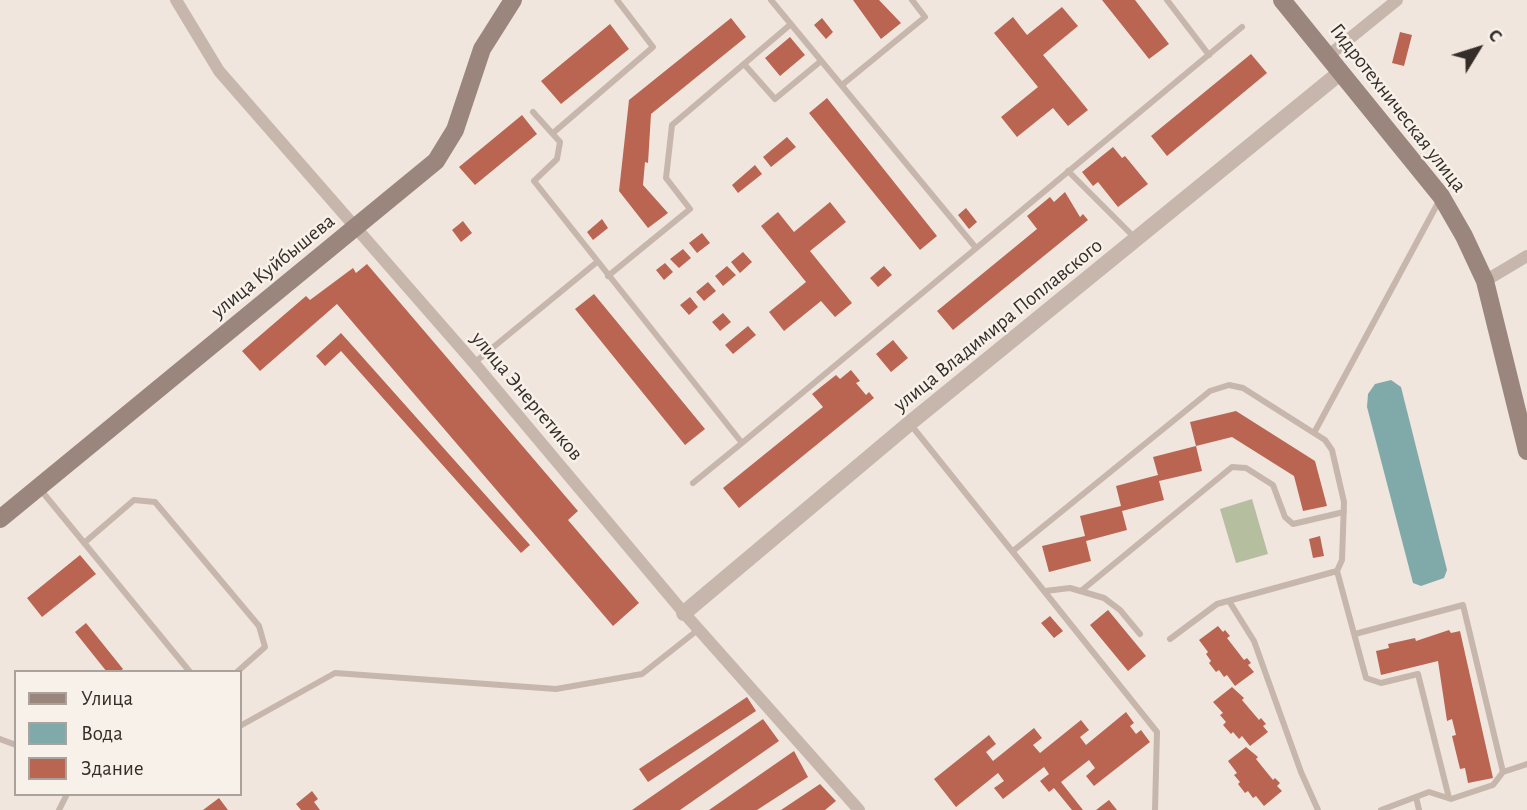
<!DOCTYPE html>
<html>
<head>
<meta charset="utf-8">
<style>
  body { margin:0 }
  #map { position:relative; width:1527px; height:810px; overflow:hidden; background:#f0e6de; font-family:"Alegreya Sans",sans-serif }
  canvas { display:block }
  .legend { position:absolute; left:14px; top:670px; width:228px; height:126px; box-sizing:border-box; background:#f8f1ea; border:2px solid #aaa39d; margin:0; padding:9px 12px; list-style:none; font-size:21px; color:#352d29 }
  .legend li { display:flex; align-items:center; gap:14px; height:35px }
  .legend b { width:35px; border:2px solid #aaa39d }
  .north { position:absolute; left:1443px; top:14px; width:70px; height:70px; -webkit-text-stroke:5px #f8f1ea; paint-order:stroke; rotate:52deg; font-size:19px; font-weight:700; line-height:28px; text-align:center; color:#352d29 }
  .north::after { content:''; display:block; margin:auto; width:24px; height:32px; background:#352d29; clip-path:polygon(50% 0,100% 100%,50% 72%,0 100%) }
</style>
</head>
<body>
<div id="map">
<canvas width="1527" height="810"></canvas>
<ul class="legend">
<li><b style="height:9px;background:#9a867c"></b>Улица</li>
<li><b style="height:19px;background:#80aaaa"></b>Вода</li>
<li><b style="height:19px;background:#ba6552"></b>Здание</li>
</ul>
<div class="north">С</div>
</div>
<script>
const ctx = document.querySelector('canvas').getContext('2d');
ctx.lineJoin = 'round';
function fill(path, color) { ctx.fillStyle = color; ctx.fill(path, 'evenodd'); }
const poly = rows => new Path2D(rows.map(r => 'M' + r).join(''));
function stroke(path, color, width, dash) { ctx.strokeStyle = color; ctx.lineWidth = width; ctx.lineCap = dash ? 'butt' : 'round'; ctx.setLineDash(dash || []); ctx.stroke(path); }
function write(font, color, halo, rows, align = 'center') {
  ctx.font = font + ' "Alegreya Sans",sans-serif'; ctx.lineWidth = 5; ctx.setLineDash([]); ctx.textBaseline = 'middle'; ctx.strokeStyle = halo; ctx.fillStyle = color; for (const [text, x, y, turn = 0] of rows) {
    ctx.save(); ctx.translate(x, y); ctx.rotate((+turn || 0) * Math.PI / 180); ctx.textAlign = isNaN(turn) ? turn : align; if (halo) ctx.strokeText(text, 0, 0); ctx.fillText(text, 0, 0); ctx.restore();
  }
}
const green = poly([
  [1252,499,1268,554,1236,563,1220,509]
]);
const water = poly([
  [1391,380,1401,387,1447,570,1444,578,1421,586,1413,583,1367,407,1368,394,1375,384]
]);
const building = poly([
  [853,0,879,0,901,23,881,39],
  [1102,0,1135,0,1169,44,1149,59],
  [1062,7,1078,26,1043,55,1088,110,1068,126,1053,108,1017,137,1001,117,1038,87,994,33,1013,17,1027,35],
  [731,18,746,37,651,114,648,163,645,162,643,185,668,213,648,228,619,191,629,100],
  [822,18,833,32,826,39,814,25],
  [610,24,629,49,561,104,541,81],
  [1400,32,1412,35,1404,66,1392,63],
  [790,37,805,55,780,76,765,58],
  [1251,54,1267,73,1167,156,1151,136],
  [827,98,937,236,920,250,809,113],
  [522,115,537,134,475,185,459,167],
  [787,137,796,147,771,167,763,157],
  [1113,147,1122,158,1125,156,1148,184,1118,207,1098,182,1093,186,1082,172],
  [755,165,762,174,738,193,732,185],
  [1065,192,1080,217,1083,214,1088,220,953,330,937,311,1037,229,1027,216,1050,197,1054,202],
  [830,202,846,222,810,251,852,303,835,317,821,301,784,331,769,312,806,282,761,226,778,212,794,232],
  [966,208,977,222,969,229,958,215],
  [602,219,608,228,593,240,587,232],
  [463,221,472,233,461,242,452,230],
  [702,233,710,243,697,253,689,243],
  [683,249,691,258,679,268,670,259],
  [743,252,752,262,740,273,731,262],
  [665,263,673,272,664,280,656,270],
  [367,264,578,511,568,520,639,603,613,626,337,304,260,371,242,351,306,296,310,300,353,268,356,273],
  [727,266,736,275,723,286,715,276],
  [884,266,892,275,878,287,870,278],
  [708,282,716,291,704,301,696,292],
  [594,294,705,429,685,445,575,309],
  [690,297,698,307,689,315,680,305],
  [723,313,731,322,720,331,712,322],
  [748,326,756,335,733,354,725,345],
  [341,333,530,545,521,553,341,351,325,366,316,356],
  [893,340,908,358,891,372,876,354],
  [851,370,860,381,856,383,866,395,869,392,874,398,739,508,723,488,823,407,812,394,836,375,840,379],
  [1236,411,1315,461,1327,506,1303,511,1294,476,1232,437,1196,446,1190,422],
  [1196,446,1202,471,1159,481,1164,500,1122,511,1127,530,1086,541,1091,561,1049,572,1042,546,1085,536,1080,516,1121,506,1116,486,1158,475,1153,457],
  [1320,536,1324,556,1313,558,1309,539],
  [80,555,96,574,42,617,27,598],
  [1108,610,1146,656,1128,671,1090,625],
  [1050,616,1063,631,1054,638,1041,623],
  [86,623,123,669,119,672,107,672,75,632],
  [1218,626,1223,632,1225,630,1230,636,1227,638,1244,660,1247,658,1251,663,1248,665,1254,672,1235,686,1227,675,1224,677,1219,670,1216,672,1209,663,1211,661,1206,654,1208,652,1199,640],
  [1449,630,1451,633,1460,631,1493,778,1468,783,1465,768,1460,769,1452,736,1456,735,1452,719,1447,721,1438,661,1381,675,1376,651,1389,648,1388,644,1415,638,1416,641],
  [1232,687,1244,698,1242,700,1259,720,1261,718,1266,724,1263,726,1268,732,1250,746,1242,736,1239,739,1233,732,1231,734,1223,725,1226,722,1220,715,1223,713,1213,702],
  [747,697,756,711,648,782,639,769],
  [1126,712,1134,723,1130,726,1136,734,1141,730,1150,742,1094,786,1086,776,1095,768,1089,760,1061,782,1083,810,1072,810,1054,788,1049,792,1040,781,1049,774,1044,767,1003,799,994,788,1004,781,998,773,956,807,934,779,989,735,996,744,986,752,993,761,1034,728,1042,738,1033,745,1040,753,1081,720,1089,730,1080,737,1086,745],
  [763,719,779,741,680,810,632,810],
  [1246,747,1258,757,1256,759,1273,780,1275,778,1280,783,1277,786,1282,791,1264,806,1256,796,1253,798,1248,791,1245,793,1238,784,1240,782,1234,775,1237,773,1228,761],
  [794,751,808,777,757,810,709,810],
  [820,784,836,801,825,810,781,810],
  [312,791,318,799,314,802,320,810,301,810,296,804],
  [219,798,228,810,203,810],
  [1109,800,1117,810,1096,810]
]);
const service = poly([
  [771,0,976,248],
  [1167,0,1209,55],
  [744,64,775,99,821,61],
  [842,85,925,17,912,0],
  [533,112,560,142,557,159,534,181,742,443,693,483],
  [553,133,653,47,617,0],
  [1068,171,1136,239],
  [608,276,690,209,666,178,672,125,791,24],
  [474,363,597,262],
  [911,425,1157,732,1155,810],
  [1314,433,1439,201],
  [742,443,1242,27],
  [40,489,190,672],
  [84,543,134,500,155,502,259,626,265,647,237,672],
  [1013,551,1210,391,1229,385,1243,388,1325,440,1332,450,1344,502,1342,560,1337,571,1217,604,1170,639],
  [1337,571,1366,678,1381,683,1418,674,1449,798],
  [1045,591,1070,588,1104,598,1120,610,1140,634],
  [1081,591,1232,467,1246,468,1273,485,1285,517,1293,524,1344,512],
  [1229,601,1254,641,1301,772,1318,810],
  [1355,634,1463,605,1503,772],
  [240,726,335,673,556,689,642,674,699,629],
  [0,739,16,745],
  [1416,797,1419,810],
  [59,810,67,794],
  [1381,810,1429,792,1451,799,1493,785,1503,772,1527,764]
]);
const minor = poly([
  [176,0,219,71,474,363,684,613,859,810],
  [1328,56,1397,0],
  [1485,281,1527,256]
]);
const tertiary = poly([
  [684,613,910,423,1341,72]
]);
const secondary = poly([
  [1282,0,1441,196,1464,236,1485,281,1527,451],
  [0,519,436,161,455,130,482,49,513,0]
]);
const streetNames = [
  ["Гидротехническая улица",1398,108,52],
  ["улица Куйбышева",273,266,-39],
  ["улица Владимира Поплавского",998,325,-39],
  ["улица Энергетиков",527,396,50]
];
fill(green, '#b5be9f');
fill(water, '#80aaaa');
fill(building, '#ba6552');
stroke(service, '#c7b6ab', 6);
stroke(minor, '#c7b6ab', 12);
stroke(tertiary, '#c7b6ab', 16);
stroke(secondary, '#9a867c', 18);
write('21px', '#352d29', '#f8f1ea', streetNames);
</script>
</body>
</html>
